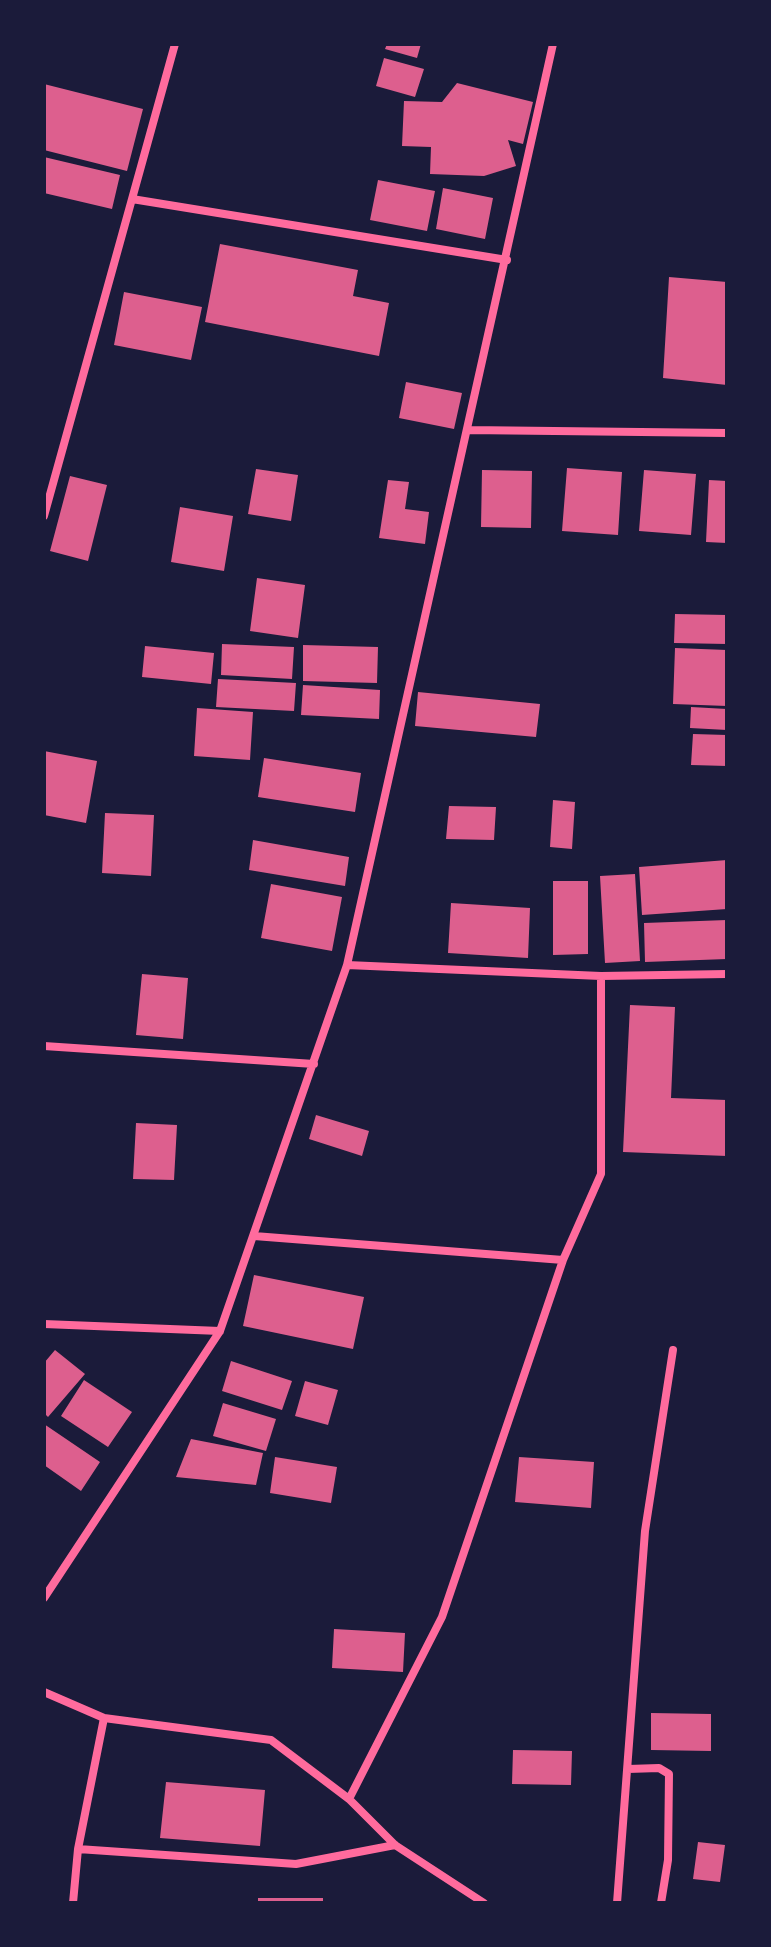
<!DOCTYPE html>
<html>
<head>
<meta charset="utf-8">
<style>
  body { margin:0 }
  #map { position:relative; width:771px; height:1947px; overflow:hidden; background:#1b1b3a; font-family:"Fira Sans",sans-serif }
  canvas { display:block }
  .frame { position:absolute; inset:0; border:46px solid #1b1b3a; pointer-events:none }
</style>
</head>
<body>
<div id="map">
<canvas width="771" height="1947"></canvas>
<div class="frame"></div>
</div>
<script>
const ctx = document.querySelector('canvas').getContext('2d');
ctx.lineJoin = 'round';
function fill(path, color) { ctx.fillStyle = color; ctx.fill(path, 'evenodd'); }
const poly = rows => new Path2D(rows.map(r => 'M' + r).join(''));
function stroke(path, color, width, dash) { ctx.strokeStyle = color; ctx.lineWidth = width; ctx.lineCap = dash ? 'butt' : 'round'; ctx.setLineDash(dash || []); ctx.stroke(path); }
const building = poly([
  [387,44,421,44,417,58,385,49],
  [384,58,424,69,415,97,376,86],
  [457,83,533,102,523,144,508,140,516,166,484,176,430,174,431,147,402,146,404,101,442,102],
  [44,84,143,109,127,171,44,150],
  [44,157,120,175,112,209,44,193],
  [378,180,435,191,427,231,370,220],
  [443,188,493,198,485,239,436,229],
  [220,244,358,270,353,296,389,303,379,356,205,322],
  [669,277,727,282,727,385,663,378],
  [124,292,202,307,191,360,114,345],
  [406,382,462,393,454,429,399,418],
  [567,468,622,472,618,535,562,531],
  [256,469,298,475,291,521,248,514],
  [482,470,532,471,531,528,481,527],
  [644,470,696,474,691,535,639,531],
  [70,476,107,485,88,561,50,551],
  [388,480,409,482,405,509,429,512,425,544,379,538],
  [709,480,727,481,727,543,706,542],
  [180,507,233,516,224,571,171,562],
  [257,578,305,585,298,638,250,631],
  [675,614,727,615,727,644,674,643],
  [222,644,294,647,292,679,221,675],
  [303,645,378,647,377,683,303,681],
  [145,646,214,653,211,684,142,677],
  [675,648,727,650,727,706,673,704],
  [218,679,296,683,294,711,216,707],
  [303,685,380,690,379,719,301,715],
  [418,692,540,704,536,737,415,726],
  [691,707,727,709,727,730,690,728],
  [197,708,253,712,250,760,194,756],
  [693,734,727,735,727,766,691,765],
  [44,751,97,761,86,823,44,815],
  [264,758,361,773,355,812,258,797],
  [553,800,575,802,572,849,550,847],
  [449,806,496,807,494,840,446,839],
  [105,813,154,815,151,876,102,873],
  [253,840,349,857,345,886,249,870],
  [727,860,727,909,642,915,639,867],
  [635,874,640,961,605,963,600,876],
  [553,881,588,881,588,954,553,955],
  [271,884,342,897,332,951,261,938],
  [451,903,530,908,528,958,448,953],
  [727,920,727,959,645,962,644,923],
  [142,974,188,978,183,1039,136,1035],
  [630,1005,675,1007,671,1098,727,1100,727,1156,623,1152],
  [316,1115,369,1131,362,1156,309,1139],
  [136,1123,177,1125,174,1180,133,1179],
  [254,1275,364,1297,353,1349,243,1326],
  [55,1350,85,1374,48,1417,44,1413,44,1363],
  [231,1361,292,1381,282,1410,222,1391],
  [84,1380,132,1412,108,1447,61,1416],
  [305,1381,338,1390,328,1425,295,1416],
  [223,1403,276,1419,266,1451,213,1436],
  [44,1424,100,1462,81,1491,44,1465],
  [191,1439,263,1453,256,1485,176,1477],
  [275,1457,337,1467,331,1503,270,1493],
  [519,1457,594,1462,591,1508,515,1502],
  [334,1629,405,1633,403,1672,332,1668],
  [651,1713,711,1714,711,1751,651,1750],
  [513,1750,572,1751,571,1785,512,1784],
  [166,1782,265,1790,260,1846,160,1838],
  [698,1842,725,1845,720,1882,693,1879],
  [258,1898,323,1898,323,1903,258,1903]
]);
const minor = poly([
  [132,199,507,260],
  [468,430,727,433],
  [44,516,175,44],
  [347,965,601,976,727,974],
  [44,1046,314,1064],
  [254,1236,563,1260],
  [44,1324,220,1331],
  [44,1598,220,1331,347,965,553,44],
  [44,1692,104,1718,271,1740,349,1799,395,1845,484,1903],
  [628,1769,659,1768,669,1774,668,1860,661,1903],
  [349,1799,442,1617,563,1260,601,1174,601,976],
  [78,1849,296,1864,395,1845],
  [73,1903,78,1849,104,1718],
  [617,1903,645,1531,673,1350]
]);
fill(building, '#dd5f8e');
stroke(minor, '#ff6b9d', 8);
</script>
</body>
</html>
